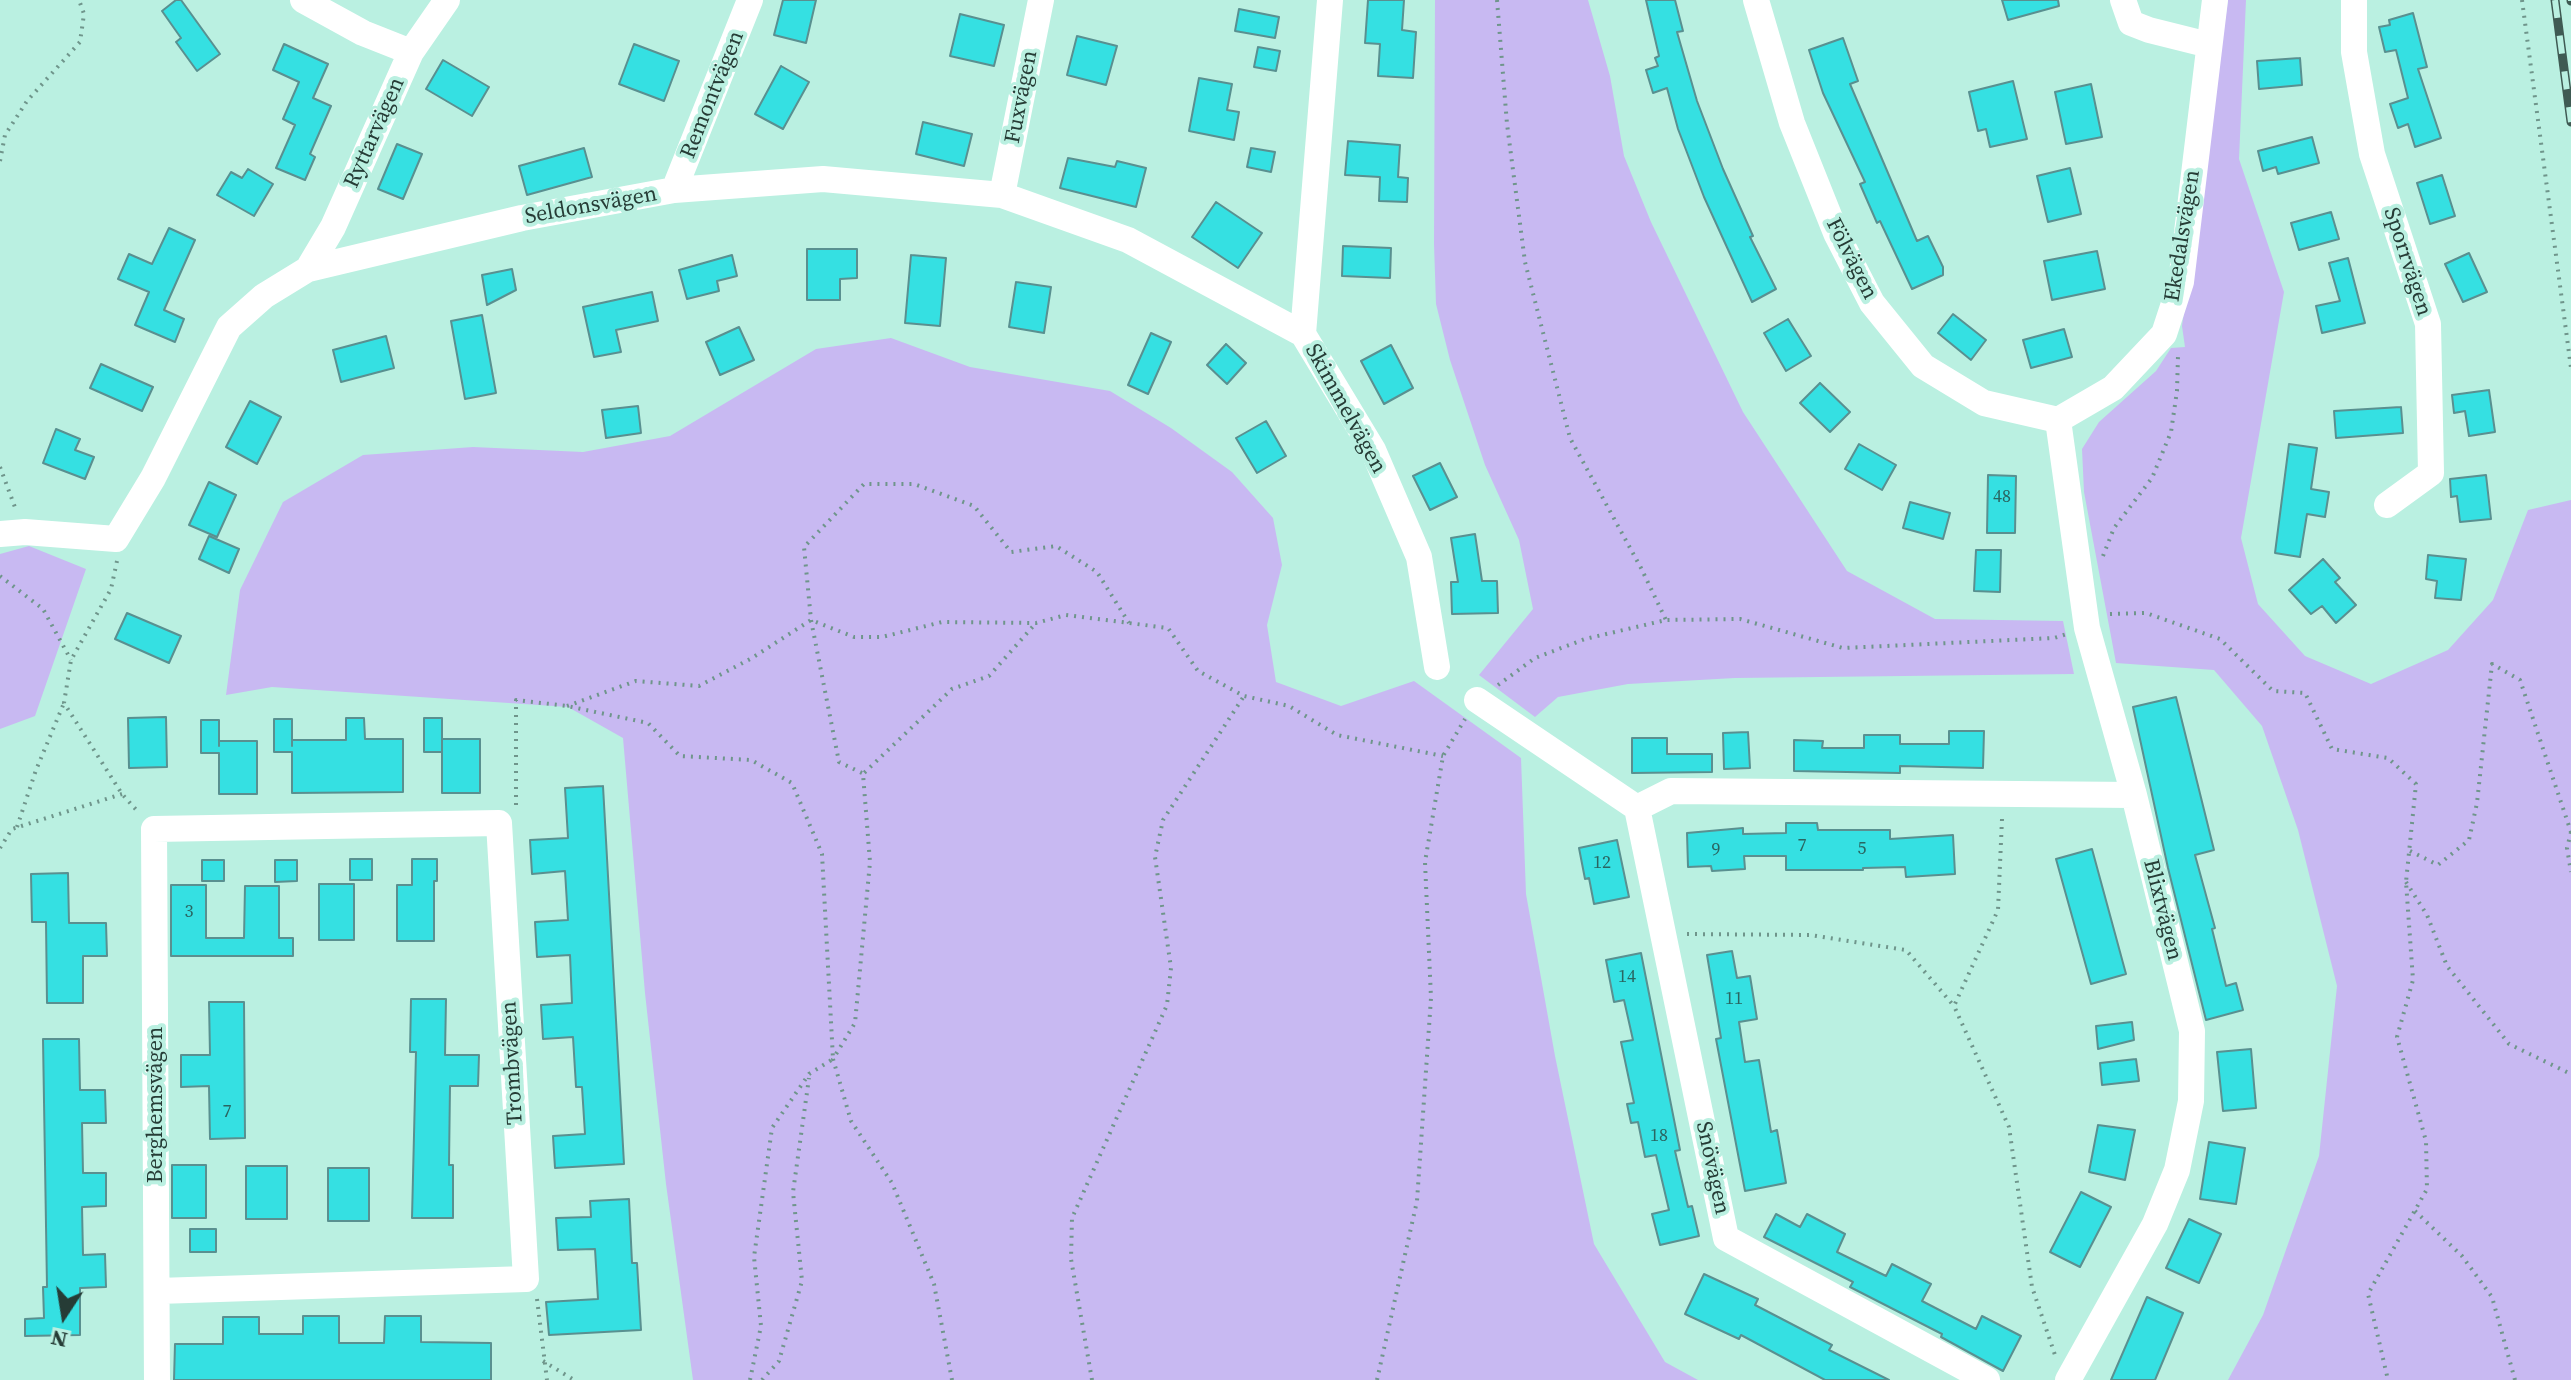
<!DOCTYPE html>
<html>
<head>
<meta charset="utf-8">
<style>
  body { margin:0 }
  #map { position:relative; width:2571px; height:1380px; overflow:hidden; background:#baf0e1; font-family:"Source Serif 4",serif }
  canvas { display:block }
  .north { position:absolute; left:24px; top:1276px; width:80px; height:80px; -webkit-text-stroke:6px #baf0e1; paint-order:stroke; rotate:192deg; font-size:22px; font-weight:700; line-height:32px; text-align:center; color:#263c36 }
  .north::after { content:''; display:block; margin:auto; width:28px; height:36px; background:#263c36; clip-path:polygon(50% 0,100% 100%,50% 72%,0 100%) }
</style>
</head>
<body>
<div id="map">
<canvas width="2571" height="1380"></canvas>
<div class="north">N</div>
</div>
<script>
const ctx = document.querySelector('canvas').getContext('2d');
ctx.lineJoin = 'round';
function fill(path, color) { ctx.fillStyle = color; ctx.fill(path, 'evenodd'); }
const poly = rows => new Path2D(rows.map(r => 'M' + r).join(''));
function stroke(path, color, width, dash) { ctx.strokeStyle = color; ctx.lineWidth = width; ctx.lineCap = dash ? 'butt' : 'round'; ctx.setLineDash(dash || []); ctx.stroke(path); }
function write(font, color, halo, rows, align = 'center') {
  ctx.font = font + ' "Source Serif 4",serif'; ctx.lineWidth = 8; ctx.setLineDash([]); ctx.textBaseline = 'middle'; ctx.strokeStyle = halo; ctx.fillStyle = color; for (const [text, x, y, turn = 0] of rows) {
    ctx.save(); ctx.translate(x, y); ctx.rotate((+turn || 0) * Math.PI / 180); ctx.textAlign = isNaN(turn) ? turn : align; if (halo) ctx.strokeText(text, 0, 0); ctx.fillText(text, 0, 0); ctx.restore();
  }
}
const green = poly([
  [1435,0,1588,0,1610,76,1624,156,1651,222,1743,412,1847,571,1935,619,2063,621,2074,674,1735,678,1628,684,1558,697,1535,717,1479,675,1533,609,1519,540,1485,465,1450,360,1436,304,1434,244],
  [2228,0,2246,0,2239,159,2284,292,2241,538,2258,604,2305,656,2371,684,2448,650,2493,600,2528,510,2571,500,2571,1380,2228,1380,2263,1315,2319,1156,2337,986,2298,830,2262,726,2214,670,2116,663,2084,492,2082,449,2099,422,2156,371,2171,348,2185,347,2182,326],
  [891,338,970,367,1110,391,1171,428,1232,472,1273,518,1282,565,1267,625,1276,682,1341,706,1414,681,1521,758,1526,894,1555,1056,1594,1244,1665,1362,1698,1380,693,1380,666,1184,645,993,623,738,568,707,272,687,226,695,240,590,283,502,363,455,473,447,583,452,670,436,816,349],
  [29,546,86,569,35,716,0,729,0,554]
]);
const building = poly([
  [176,0,181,0,220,54,197,71,176,42,181,38,162,11,176,0],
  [783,0,816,0,806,43,774,35,783,0],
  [1368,0,1404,0,1402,30,1416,32,1413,78,1378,76,1380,44,1365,43,1368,0],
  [1646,0,1675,0,1683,31,1677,32,1697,101,1723,169,1753,236,1750,237,1776,289,1752,302,1704,197,1678,129,1667,88,1653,93,1646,70,1658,66,1655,58,1659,56,1646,0],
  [2002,0,2058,0,2059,6,2008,20,2002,0],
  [1239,9,1279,17,1275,38,1235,31,1239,9],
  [2413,13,2427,67,2418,69,2441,138,2415,147,2408,124,2398,128,2390,104,2408,98,2396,50,2385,52,2379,27,2390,25,2389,20,2413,13],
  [960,14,1004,25,994,66,950,56,960,14],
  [1077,36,1117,46,1106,85,1067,75,1077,36],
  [1843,38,1858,81,1850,84,1917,241,1928,236,1943,267,1943,275,1912,289,1880,221,1877,223,1860,184,1865,182,1823,93,1809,50,1843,38],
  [284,44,328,64,313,98,331,106,310,154,315,157,305,180,276,168,295,125,283,119,299,82,273,70,284,44],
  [634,44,679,61,664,101,619,84,634,44],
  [1258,47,1280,51,1276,71,1254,67,1258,47],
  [2300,58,2302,85,2259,89,2257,61,2300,58],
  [443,60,489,87,472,116,426,89,443,60],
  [781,66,809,82,783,129,755,114,781,66],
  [1199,78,1232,84,1227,110,1239,112,1234,140,1189,131,1199,78],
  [2013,81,2027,139,1990,147,1986,129,1978,131,1969,92,2013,81],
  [2091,84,2102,137,2066,144,2055,92,2091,84],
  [923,122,972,134,964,166,916,154,923,122],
  [2312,137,2319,163,2278,174,2276,167,2263,171,2258,151,2312,137],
  [1348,141,1400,145,1398,177,1408,178,1407,202,1379,201,1380,177,1345,175,1348,141],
  [397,144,422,154,403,199,378,189,397,144],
  [584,148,592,177,527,195,519,166,584,148],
  [1251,148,1275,152,1271,172,1247,167,1251,148],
  [1068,158,1115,167,1117,161,1146,168,1136,207,1060,188,1068,158],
  [2070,168,2081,214,2048,222,2037,176,2070,168],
  [248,169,273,184,254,216,217,195,231,172,242,178,248,169],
  [2442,175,2455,216,2430,224,2417,183,2442,175],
  [1216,202,1262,233,1238,268,1192,237,1216,202],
  [2331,212,2339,239,2299,250,2291,223,2331,212],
  [169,228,195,240,164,310,184,319,175,342,135,325,149,292,118,279,129,254,152,264,169,228],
  [1343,246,1391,248,1390,278,1342,276,1343,246],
  [807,249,857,249,857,278,840,279,840,300,807,300,807,249],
  [2097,251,2105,289,2052,300,2044,261,2097,251],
  [2469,253,2487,292,2463,302,2445,264,2469,253],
  [732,255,737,276,717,281,719,291,687,299,679,270,732,255],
  [911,255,946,258,940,326,905,323,911,255],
  [2348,258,2365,323,2322,333,2316,306,2340,301,2329,263,2348,258],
  [512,269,516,290,487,305,482,275,512,269],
  [1016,282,1051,287,1044,333,1009,327,1016,282],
  [652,292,658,321,616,330,621,352,594,357,583,307,652,292],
  [1953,314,1986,340,1971,360,1938,333,1953,314],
  [482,315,496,393,465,399,451,321,482,315],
  [1788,319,1811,356,1786,371,1764,333,1788,319],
  [739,327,754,360,720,375,706,342,739,327],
  [2064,329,2072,357,2031,368,2023,340,2064,329],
  [1151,333,1171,342,1148,394,1128,385,1151,333],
  [386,336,394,368,341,382,333,350,386,336],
  [1226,344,1246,363,1227,384,1207,365,1226,344],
  [1391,345,1413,388,1384,404,1361,361,1391,345],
  [101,364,153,387,142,411,90,388,101,364],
  [1820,383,1850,412,1830,432,1800,403,1820,383],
  [2489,390,2495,432,2469,436,2465,411,2454,413,2452,395,2489,390],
  [250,401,281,417,257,464,226,447,250,401],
  [638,406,641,433,606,438,602,410,638,406],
  [2401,407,2403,433,2336,438,2334,411,2401,407],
  [1266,421,1286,456,1257,473,1236,438,1266,421],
  [56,429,80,439,75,450,94,457,85,479,43,463,56,429],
  [1859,444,1896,465,1882,490,1845,469,1859,444],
  [2289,444,2317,448,2311,489,2329,492,2325,517,2307,514,2300,557,2275,553,2289,444],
  [1440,463,1457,497,1430,510,1413,476,1440,463],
  [1988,475,2016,476,2015,533,1987,533,1988,475],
  [2486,475,2491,519,2460,522,2457,496,2451,497,2450,479,2486,475],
  [209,482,236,495,217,537,189,525,209,482],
  [1910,502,1950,513,1943,539,1903,528,1910,502],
  [1475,534,1482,581,1497,581,1498,613,1452,614,1451,582,1458,582,1451,538,1475,534],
  [209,536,239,549,229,573,199,559,209,536],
  [1976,550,2001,550,2000,592,1974,591,1976,550],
  [2428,555,2466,559,2461,600,2435,598,2437,581,2426,579,2428,555],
  [2323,559,2340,578,2335,582,2356,605,2336,623,2322,606,2311,614,2289,590,2323,559],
  [127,613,181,636,169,663,115,639,127,613],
  [2176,697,2214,850,2195,855,2215,928,2212,929,2226,986,2236,983,2243,1010,2206,1020,2168,868,2133,707,2176,697],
  [166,717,167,767,129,768,128,718,166,717],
  [346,718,364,718,365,739,403,739,403,792,292,793,292,752,274,752,274,719,292,719,292,746,292,740,346,740,346,718],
  [424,718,442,718,442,752,424,752,424,718],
  [201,720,219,720,219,746,219,741,257,741,257,794,219,794,219,753,201,753,201,720],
  [1949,731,1984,731,1983,768,1900,766,1900,773,1794,771,1794,740,1823,741,1822,748,1864,748,1864,735,1900,735,1900,744,1949,744,1949,731],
  [1748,732,1750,768,1724,769,1723,733,1748,732],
  [1632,738,1667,738,1667,754,1712,754,1712,772,1632,773,1632,738],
  [442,739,480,739,480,793,442,793,442,739],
  [603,786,624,1164,555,1168,553,1136,585,1134,582,1087,576,1087,573,1037,543,1039,541,1005,572,1003,570,955,537,957,535,922,568,920,565,871,532,874,530,840,568,838,565,788,603,786],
  [1786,823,1817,823,1818,830,1890,830,1890,839,1953,835,1955,874,1906,877,1905,867,1863,868,1863,870,1786,870,1786,856,1744,856,1745,869,1712,871,1711,866,1688,867,1687,833,1743,828,1743,834,1786,833,1786,823],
  [1617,840,1629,897,1594,904,1589,878,1585,879,1579,848,1617,840],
  [2092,849,2126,974,2091,984,2056,859,2092,849],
  [350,859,372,859,372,880,350,880,350,859],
  [412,859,437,859,437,881,434,881,434,941,397,941,397,885,412,885,412,859],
  [202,860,224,860,224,881,202,881,202,860],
  [275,860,297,860,297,881,275,882,275,860],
  [68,873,69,923,106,923,107,956,83,956,83,1003,47,1003,46,922,32,922,31,874,68,873],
  [319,884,354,884,354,940,319,940,319,884],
  [171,885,206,885,206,938,244,938,245,886,279,886,279,938,293,938,293,956,171,956,171,885],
  [1732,951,1737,978,1750,976,1757,1019,1739,1022,1745,1062,1759,1060,1771,1132,1777,1130,1786,1183,1745,1191,1716,1039,1721,1038,1707,955,1732,951],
  [1641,953,1680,1150,1675,1151,1688,1207,1692,1206,1699,1236,1660,1245,1652,1214,1669,1210,1656,1155,1645,1157,1638,1122,1631,1123,1627,1104,1634,1103,1621,1042,1633,1040,1624,1000,1614,1002,1606,960,1641,953],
  [411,999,446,999,445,1055,479,1055,478,1086,450,1086,449,1165,453,1165,453,1218,412,1218,416,1052,410,1052,411,999],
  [209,1002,244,1002,245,1138,210,1139,209,1086,181,1087,181,1055,210,1055,209,1002],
  [2132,1022,2134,1040,2098,1049,2096,1026,2132,1022],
  [43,1039,79,1039,80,1090,105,1090,106,1123,82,1123,83,1173,106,1173,106,1206,82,1207,83,1255,105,1254,106,1287,80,1288,80,1335,25,1336,25,1319,44,1318,43,1287,47,1287,43,1039],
  [2251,1049,2256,1108,2223,1111,2217,1052,2251,1049],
  [2136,1059,2139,1081,2102,1085,2100,1063,2136,1059],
  [2098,1125,2135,1130,2125,1180,2089,1172,2098,1125],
  [2209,1142,2245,1148,2236,1204,2200,1199,2209,1142],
  [172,1165,206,1165,206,1218,172,1218,172,1165],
  [246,1166,287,1166,287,1219,246,1219,246,1166],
  [328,1168,369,1168,369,1221,328,1221,328,1168],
  [2081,1192,2111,1207,2080,1267,2050,1252,2081,1192],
  [629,1199,632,1263,637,1263,641,1330,549,1335,546,1302,598,1299,595,1249,558,1250,556,1218,591,1217,590,1201,629,1199],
  [1776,1214,1800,1227,1807,1214,1845,1234,1837,1252,1886,1276,1892,1264,1931,1284,1922,1301,1976,1329,1982,1316,2021,1336,2003,1371,1941,1337,1942,1334,1850,1287,1853,1282,1764,1237,1776,1214],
  [2189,1219,2221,1234,2199,1283,2166,1268,2189,1219],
  [190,1229,216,1229,216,1252,190,1252,190,1229],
  [1704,1274,1758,1299,1755,1305,1832,1345,1829,1350,1889,1380,1825,1380,1741,1335,1739,1339,1685,1314,1704,1274],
  [2147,1297,2183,1313,2155,1380,2111,1380,2147,1297],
  [303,1316,339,1316,339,1343,384,1343,385,1316,421,1316,421,1342,491,1343,491,1380,174,1380,175,1344,223,1344,223,1317,259,1317,259,1334,303,1334,303,1316]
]);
const path = poly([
  [1497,0,1507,124,1525,262,1570,438,1641,568,1666,620],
  [2522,0,2571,368],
  [0,161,5,135,27,101,80,42,84,14,79,0],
  [0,467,16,510],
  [2103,556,2114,528,2152,478,2171,432,2177,391,2178,356],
  [117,561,111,589,71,660,64,703,122,794,139,813],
  [0,576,43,609,71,660],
  [2110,614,2146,613,2220,639,2273,691,2305,693,2332,749,2388,758,2416,784,2406,882,2413,980,2397,1037,2426,1141,2427,1189,2368,1294,2388,1380],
  [1498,685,1535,658,1585,639,1666,620,1740,619,1843,648,2054,638,2067,634],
  [567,706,636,681,699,686,752,658,811,620,854,637,882,637,942,622,1036,623,1066,615,1168,628,1198,671,1244,696,1289,706,1337,735,1443,756],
  [862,773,839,762,811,620,804,547,864,484,914,484,974,506,1011,552,1056,546,1097,572,1129,623],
  [516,805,516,700,567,706,648,723,680,756,751,760,792,783,822,854,833,1059,809,1074,772,1128,754,1257,761,1326,750,1380],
  [2002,819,1998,910,1954,1006,2009,1127,2032,1287,2055,1355],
  [17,827,36,770,64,703],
  [2571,832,2567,848,2571,872],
  [0,848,12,829,122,794],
  [2410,851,2438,865,2469,840,2477,803,2492,664,2520,680,2571,832],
  [2406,882,2427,915,2447,966,2509,1044,2571,1074],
  [1687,934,1810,935,1906,950,1954,1006],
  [2415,1211,2462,1256,2492,1297,2515,1380],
  [537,1299,547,1380],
  [543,1361,574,1380],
  [762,1380,779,1361,802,1281,793,1192,809,1078],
  [952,1380,934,1284,892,1183,851,1121,833,1059,855,1023,870,862,863,774,952,689,989,676,1036,623],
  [1092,1380,1071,1259,1072,1218,1167,1005,1171,968,1155,857,1163,820,1244,696],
  [1377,1380,1417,1201,1431,998,1425,862,1443,756,1465,719]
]);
const street = poly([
  [303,0,363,33,411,52],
  [1330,0,1303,334,1373,450,1419,557,1437,667],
  [1756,0,1792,123,1836,233,1872,303,1923,366,1984,403,2058,420],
  [2123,0,2131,23,2149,30,2209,45],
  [2354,0,2354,52,2372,154,2428,324,2431,473,2387,505],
  [674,190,750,0],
  [1002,195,1041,0],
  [308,269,333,227,411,52,447,0],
  [2058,420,2087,628,2134,795,2192,1031,2191,1101,2177,1170,2155,1224,2068,1380],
  [2058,420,2113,388,2164,334,2181,282,2215,0],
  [0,534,25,532,116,539,153,478,229,327,264,296,308,269,522,218,674,190,823,179,1002,195,1128,240,1303,334],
  [1477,700,1637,808],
  [157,1380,154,829,499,823,526,1279,158,1291],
  [1987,1380,1726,1238,1637,808,1671,791,2134,795]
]);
const rail = poly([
  [2555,0,2571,122],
  [2571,0,2571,1]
]);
const numberNames = [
  ["48",2002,497],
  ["7",1802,846],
  ["5",1862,849],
  ["9",1716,850],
  ["12",1602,863],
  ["3",189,912],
  ["14",1627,977],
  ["11",1734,999],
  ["7",227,1112],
  ["18",1659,1136]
];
const streetNames = [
  ["Remontvägen",713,95,-68],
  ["Fuxvägen",1022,97,-79],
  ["Ryttarvägen",375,133,-66],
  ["Seldonsvägen",591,206,-10],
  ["Ekedalsvägen",2183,236,-81],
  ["Fölvägen",1851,259,63],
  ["Sporrvägen",2407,262,72],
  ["Skimmelvägen",1345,409,61],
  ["Blixtvägen",2162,910,76],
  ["Trombvägen",513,1063,-93],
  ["Berghemsvägen",156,1105,-90],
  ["Snövägen",1712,1168,78]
];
fill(green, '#c8b9f2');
fill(building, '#35e0e2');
stroke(building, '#599090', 2);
stroke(path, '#6f958b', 4, [2, 6]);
stroke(street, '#fff', 26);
stroke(rail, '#3f5a53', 9);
stroke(rail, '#baf0e1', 6, [18]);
write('18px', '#2a6561', null, numberNames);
write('22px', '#263c36', '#baf0e1', streetNames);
</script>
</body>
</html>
